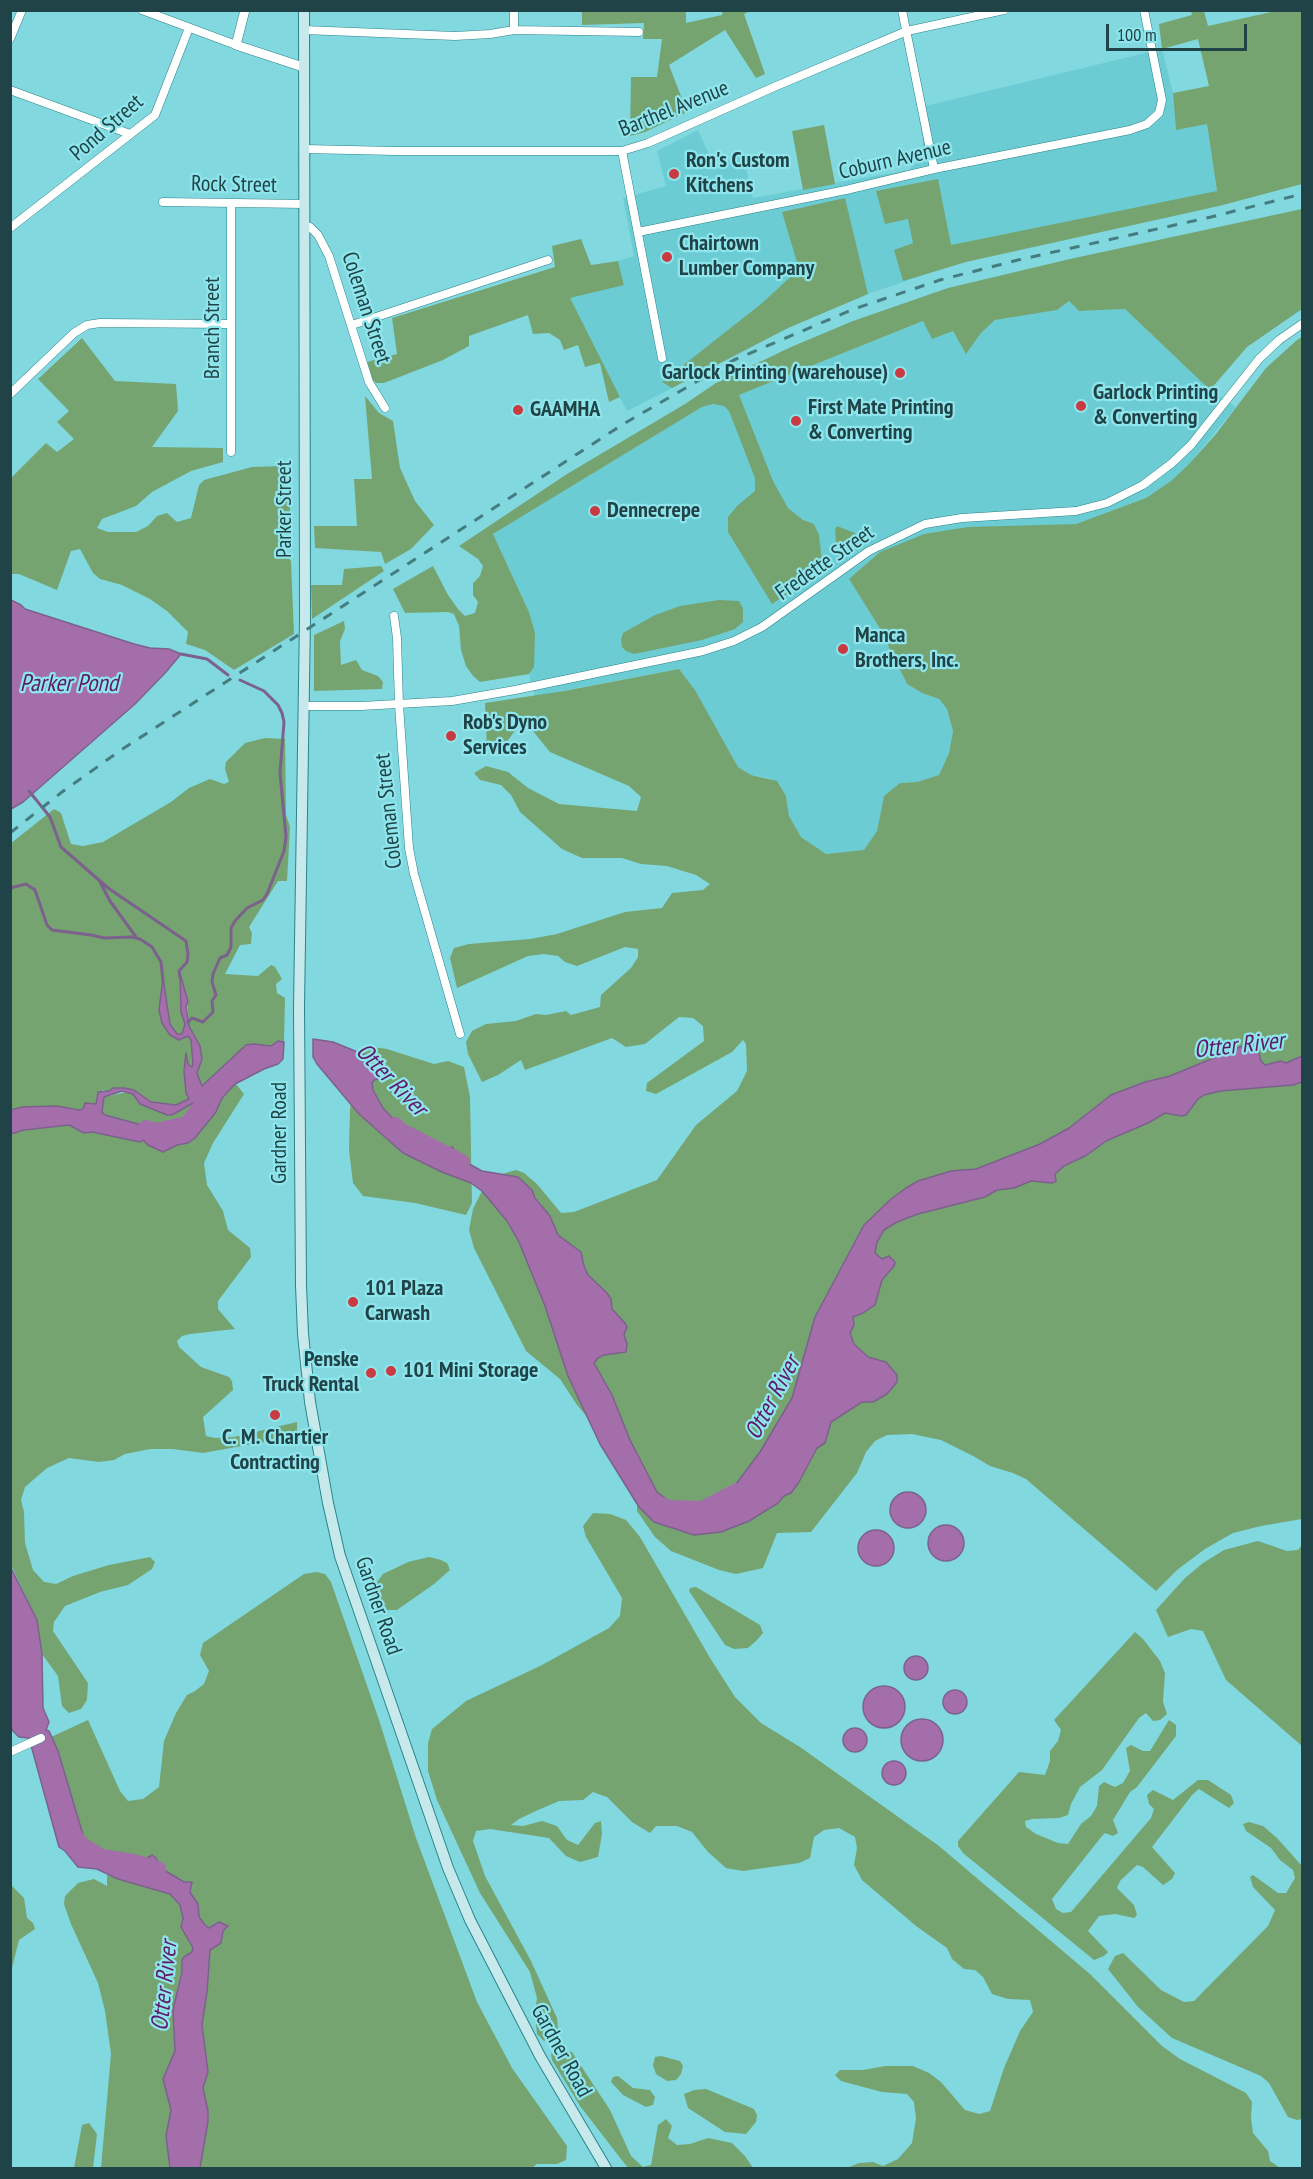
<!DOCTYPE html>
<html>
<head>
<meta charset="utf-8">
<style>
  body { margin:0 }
  #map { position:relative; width:1313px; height:2179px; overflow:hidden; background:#82d8df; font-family:"PT Sans Narrow",sans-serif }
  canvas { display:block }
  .frame { position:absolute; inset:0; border:12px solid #1f4346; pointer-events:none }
  .scale { position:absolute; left:1106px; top:24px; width:141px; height:27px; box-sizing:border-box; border:3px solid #1f4346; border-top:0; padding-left:8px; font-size:18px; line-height:21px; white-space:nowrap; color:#1f4346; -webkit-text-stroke:4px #8fe5ec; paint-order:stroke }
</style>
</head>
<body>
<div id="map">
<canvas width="1313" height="2179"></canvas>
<div class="frame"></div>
<div class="scale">100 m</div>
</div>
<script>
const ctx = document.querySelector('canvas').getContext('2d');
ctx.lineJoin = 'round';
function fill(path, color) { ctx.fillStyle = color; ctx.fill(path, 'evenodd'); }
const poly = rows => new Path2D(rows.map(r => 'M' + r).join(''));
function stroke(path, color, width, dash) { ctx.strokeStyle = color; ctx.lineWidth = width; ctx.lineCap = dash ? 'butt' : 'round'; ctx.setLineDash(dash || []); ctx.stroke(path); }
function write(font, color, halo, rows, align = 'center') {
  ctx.font = font + ' "PT Sans Narrow",sans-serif'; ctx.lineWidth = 4.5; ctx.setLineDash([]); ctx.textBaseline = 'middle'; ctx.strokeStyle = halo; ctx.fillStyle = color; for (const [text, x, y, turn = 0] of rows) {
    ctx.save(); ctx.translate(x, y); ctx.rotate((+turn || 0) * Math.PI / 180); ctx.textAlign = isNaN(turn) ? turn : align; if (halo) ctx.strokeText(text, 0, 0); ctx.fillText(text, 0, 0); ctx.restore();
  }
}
const built = poly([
  [1162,49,1173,93,1176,127,1207,124,1217,192,951,245,956,264,868,294,788,328,732,355,662,382,672,388,627,411,569,298,624,284,618,261,634,256,623,198,666,186,657,151,698,130,714,166,743,155,753,198,908,170,915,164,921,153,923,140,917,108],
  [1069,301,1079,311,1125,309,1210,390,1236,407,1189,464,1171,481,1146,498,1076,524,1004,528,849,579,879,627,907,684,922,693,939,699,947,709,953,731,949,753,939,775,917,782,900,783,884,796,877,831,865,850,825,854,801,837,789,816,786,796,769,778,751,775,738,767,695,690,679,669,535,696,529,674,534,666,529,612,493,534,702,407,739,395,924,321,953,331,966,353,981,333,995,320,1057,310]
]);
const green = poly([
  [582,11,686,11,686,23,722,15,723,11,750,11,744,14,765,74,756,78,725,30,669,65,687,112,645,132,630,136,631,77,657,77,662,39,643,39,644,23,582,25],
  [1191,11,1204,11,1208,26,1276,11,1302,11,1302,184,1219,206,966,262,903,281,894,250,913,243,908,219,885,224,876,191,938,179,951,245,1217,191,1207,124,1176,130,1173,93,1209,86,1198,39,1162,49,1159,24,1192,15],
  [824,125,835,184,803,190,792,131],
  [845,198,868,294,788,328,672,388,662,382,761,304,799,269,782,212],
  [1302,209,1302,309,1247,347,1210,390,1125,309,1079,311,1069,301,1057,310,995,320,981,333,966,354,953,331,932,339,923,321,739,395,773,481,788,508,803,520,814,524,819,535,822,562,814,576,772,604,728,532,728,517,737,506,755,491,755,478,729,411,724,406,713,404,702,407,493,534,529,612,535,633,534,667,529,674,480,682,473,676,466,666,461,650,459,626,454,614,448,612,405,613,393,589,433,566,448,595,458,609,465,616,475,613,478,602,473,595,473,583,480,576,483,566,478,559,459,546,567,474,685,404,716,383,791,347,853,321,948,288,1070,259],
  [581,239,591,265,618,261,624,285,570,298,620,397,609,402,600,363,585,367,578,345,564,350,560,340,549,333,533,334,528,315,469,336,469,346,443,360,384,383,376,383,372,379,367,362,397,354,392,318,555,267,552,246],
  [1302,337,1302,1078,1299,1083,1302,1082,1302,1519,1261,1526,1233,1533,1205,1549,1177,1570,1156,1591,1026,1479,1013,1473,990,1466,973,1456,941,1440,912,1434,887,1435,875,1441,866,1452,857,1473,811,1532,777,1533,763,1568,736,1574,719,1570,671,1551,655,1537,637,1511,637,1503,654,1522,683,1532,778,1503,784,1496,791,1493,799,1482,817,1448,825,1443,831,1422,862,1402,873,1402,887,1394,868,1358,851,1340,850,1333,853,1317,863,1313,869,1308,859,1294,820,1370,743,1487,707,1508,692,1510,665,1508,577,1405,560,1379,526,1351,474,1248,469,1230,473,1209,482,1191,542,1205,518,1177,502,1174,516,1170,524,1173,537,1184,561,1213,574,1212,657,1180,696,1125,737,1091,747,1071,746,1044,743,1040,732,1052,656,1094,646,1091,647,1083,704,1041,703,1026,693,1018,679,1017,645,1044,626,1047,612,1038,525,1070,521,1060,498,1075,482,1082,468,1054,466,1042,472,1031,486,1024,516,1021,536,1014,546,1015,566,1011,571,1015,600,1007,601,995,631,968,638,957,638,949,625,947,577,966,565,962,558,956,544,954,528,956,457,988,450,958,454,948,469,944,530,939,557,934,625,912,662,908,672,893,703,890,710,884,696,875,667,866,641,864,622,858,582,858,562,849,520,812,511,795,501,785,480,780,474,773,486,766,508,772,528,788,559,804,637,811,641,797,629,786,550,752,532,730,517,728,500,751,494,753,487,750,485,703,564,691,679,669,695,690,738,767,751,775,777,781,786,796,789,816,801,837,826,854,864,850,877,831,884,796,900,783,917,782,939,775,949,753,953,731,947,709,939,699,922,693,907,684,879,627,849,579,880,552,924,534,968,527,1076,524,1146,498,1171,481,1189,464,1216,434,1266,368,1297,340],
  [82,338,115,381,176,384,178,411,152,447,223,448,223,462,191,471,152,492,136,506,102,519,97,528,108,532,136,532,148,526,157,516,167,513,177,522,191,518,199,485,204,480,252,467,283,466,290,469,279,476,282,482,290,488,290,535,286,543,286,555,291,561,294,634,234,670,205,650,186,644,188,632,167,611,150,599,122,585,100,579,93,573,80,549,71,551,57,590,19,574,11,574,11,478,46,443,57,452,74,439,57,422,69,411,38,379],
  [365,396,379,413,393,421,400,468,415,501,434,525,411,549,385,564,381,552,315,548,314,526,357,526,354,479,372,479],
  [837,526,855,533,859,540,848,549,843,550,836,542,835,529],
  [381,566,384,571,312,619,311,585,342,585,344,569],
  [719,600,739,601,743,608,743,622,735,629,702,640,634,654,626,651,622,647,621,640,623,633,655,615,680,606],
  [344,621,345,629,340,641,341,665,356,660,362,670,378,676,383,682,382,689,314,691,314,635],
  [265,738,285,739,286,815,290,827,287,881,278,881,249,927,252,933,251,944,240,945,225,974,258,976,271,965,275,967,282,979,276,984,277,993,285,998,284,1042,278,1042,271,1046,253,1044,246,1045,202,1086,197,1073,202,1059,200,1046,189,1026,187,1000,180,975,181,1012,185,1024,183,1034,177,1034,170,1024,163,979,159,1010,162,1023,182,1040,188,1036,191,1040,193,1064,192,1067,188,1064,186,1054,184,1071,186,1093,190,1099,176,1105,151,1102,134,1090,113,1088,109,1092,103,1090,97,1095,96,1104,78,1110,57,1106,22,1107,11,1110,10,844,54,809,61,813,71,844,83,846,103,842,171,802,189,788,210,779,224,784,229,782,225,769,226,762,245,743],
  [373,1047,387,1049,434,1064,448,1061,464,1067,470,1097,472,1203,466,1215,415,1203,363,1196,353,1183,349,1150,350,1109,360,1053],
  [243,1062,278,1064,264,1069,236,1084,244,1094,213,1143,204,1163,207,1185,223,1211,228,1230,250,1248,251,1257,218,1301,218,1309,235,1329,190,1334,182,1336,177,1341,179,1347,201,1367,229,1377,232,1381,233,1390,203,1417,206,1436,215,1438,234,1437,297,1422,297,1436,203,1453,173,1449,150,1449,125,1454,114,1460,99,1462,69,1458,47,1468,25,1487,21,1500,24,1512,25,1543,33,1570,44,1582,56,1584,73,1576,109,1565,150,1557,155,1562,152,1569,128,1585,100,1592,65,1606,54,1622,53,1631,88,1683,87,1700,81,1709,69,1713,62,1706,58,1676,42,1654,37,1620,11,1565,10,1134,24,1130,69,1125,84,1133,92,1132,143,1140,148,1145,163,1152,178,1145,173,1128,149,1127,105,1115,102,1112,104,1097,127,1092,133,1094,140,1104,166,1115,176,1113,193,1103,196,1105,195,1111],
  [593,1513,610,1514,626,1520,640,1537,710,1658,735,1697,761,1723,800,1747,939,1846,1091,1975,1162,2046,1180,2059,1246,2093,1252,2102,1251,2118,1253,2133,1268,2151,1270,2161,1280,2168,847,2168,859,2163,873,2162,883,2166,898,2159,912,2143,916,2118,914,2102,907,2094,882,2092,841,2081,835,2075,840,2070,863,2070,885,2066,913,2066,929,2073,941,2082,965,2110,979,2114,990,2111,1004,2068,1020,2031,1033,2012,1030,2000,1008,1999,992,1994,983,1977,975,1970,964,1969,952,1959,947,1948,916,1926,862,1880,854,1865,857,1848,855,1837,839,1828,824,1830,814,1837,810,1858,799,1863,743,1871,726,1868,708,1852,692,1832,677,1826,656,1826,650,1833,632,1822,607,1797,593,1792,583,1800,559,1801,538,1810,519,1819,511,1825,523,1826,542,1821,557,1826,567,1840,578,1845,595,1823,601,1821,602,1834,598,1857,580,1862,566,1856,549,1838,490,1829,476,1831,473,1841,485,1876,531,1961,557,2018,558,2029,553,2037,544,2041,537,2034,535,2014,537,1998,530,1972,480,1893,437,1800,428,1771,428,1743,432,1729,466,1701,542,1665,609,1628,620,1616,622,1598,586,1537,583,1526],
  [1258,1541,1287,1551,1298,1550,1302,1545,1302,1746,1226,1680,1203,1631,1191,1629,1168,1637,1156,1610,1185,1578,1203,1563,1224,1550],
  [429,1557,441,1560,447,1563,450,1570,434,1584,397,1610,387,1610,375,1602,374,1586,383,1574,408,1562],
  [316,1572,325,1574,331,1582,379,1720,416,1838,477,2002,512,2068,567,2146,566,2160,557,2164,537,2164,532,2168,200,2168,208,2111,203,2088,208,2072,202,2025,207,1992,210,1950,221,1943,223,1931,227,1928,217,1922,208,1928,205,1925,199,1917,198,1904,190,1892,192,1887,190,1881,184,1882,164,1870,159,1866,156,1858,152,1855,141,1862,129,1865,105,1859,93,1852,90,1848,87,1848,86,1852,84,1850,84,1838,64,1771,51,1737,88,1720,120,1791,128,1801,143,1799,159,1787,164,1741,176,1713,187,1695,195,1691,204,1684,209,1671,200,1655,203,1643,304,1574],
  [696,1587,760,1625,763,1633,756,1641,748,1648,734,1649,725,1645,689,1591,690,1588],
  [1135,1632,1143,1639,1160,1661,1165,1673,1163,1702,1167,1714,1160,1720,1153,1721,1146,1713,1139,1718,1102,1770,1080,1787,1071,1804,1068,1815,1059,1818,1032,1819,1025,1821,1026,1827,1036,1834,1058,1843,1068,1844,1081,1824,1091,1816,1097,1806,1099,1786,1104,1782,1115,1787,1123,1783,1130,1771,1126,1748,1131,1745,1143,1751,1150,1751,1169,1720,1176,1725,1176,1736,1137,1787,1130,1792,1113,1820,1118,1833,1113,1836,1105,1833,1102,1836,1052,1899,1056,1909,1063,1913,1071,1912,1151,1818,1154,1809,1149,1804,1147,1795,1153,1790,1173,1800,1198,1780,1208,1780,1231,1795,1234,1803,1229,1808,1199,1789,1192,1795,1152,1847,1175,1873,1172,1879,1163,1885,1143,1867,1137,1865,1120,1881,1117,1888,1134,1905,1137,1915,1134,1918,1115,1914,1099,1916,1088,1931,1108,1952,1104,1956,1094,1960,963,1853,958,1846,958,1841,1019,1772,1045,1775,1050,1761,1050,1751,1058,1741,1061,1730,1054,1720],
  [1249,1822,1263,1826,1277,1838,1302,1866,1302,2119,1297,2120,1288,2117,1269,2083,1261,2076,1172,2038,1138,2007,1108,1969,1115,1956,1123,1953,1161,1990,1184,2002,1194,2001,1268,1926,1275,1910,1253,1887,1250,1877,1253,1875,1278,1893,1286,1893,1295,1878,1293,1870,1280,1860,1271,1848,1246,1831,1243,1824],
  [107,1875,170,1894,180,1905,183,1918,181,1923,192,1944,192,1952,183,1964,173,2010,175,2051,163,2079,171,2110,167,2130,170,2168,101,2168,111,2054,105,2011,98,1983,71,1924,64,1904,65,1896,78,1883,94,1879,107,1886],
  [11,1885,24,1898,27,1918,33,1923,35,1929,19,1940,11,1972],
  [558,2049,572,2052,610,2110,631,2156,643,2167,651,2165,658,2125,666,2119,672,2126,668,2138,677,2145,690,2144,708,2138,732,2143,745,2156,753,2168,628,2168,580,2106,552,2060,551,2054],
  [661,2056,680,2061,683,2066,681,2074,676,2080,667,2081,656,2074,653,2065,655,2057],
  [618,2076,633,2088,650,2090,655,2097,653,2105,646,2107,623,2095,611,2082,613,2077],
  [706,2089,754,2109,757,2115,756,2122,746,2134,725,2132,688,2108,684,2094,694,2090],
  [89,2123,97,2134,93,2168,74,2168,82,2125]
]);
const water = poly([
  [11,600,21,605,25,609,134,644,150,648,169,649,181,654,166,672,135,704,23,802,11,809,11,600],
  [180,973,188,1002,186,1006,189,1026,200,1046,202,1059,197,1073,202,1086,246,1045,253,1044,271,1046,278,1041,284,1042,283,1059,278,1064,264,1069,235,1084,222,1098,216,1112,195,1138,188,1143,177,1145,163,1152,148,1145,143,1140,140,1142,92,1132,84,1133,69,1125,24,1130,11,1134,11,1110,22,1107,57,1106,78,1110,83,1109,85,1103,96,1104,98,1092,109,1091,113,1088,124,1088,134,1090,151,1102,176,1105,189,1099,186,1093,184,1071,186,1053,188,1064,192,1067,193,1064,191,1040,188,1036,179,1040,170,1035,162,1023,159,1010,163,978,170,1024,177,1034,182,1034,185,1024,181,1012,180,973],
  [122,1091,133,1094,140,1104,167,1115,172,1115,193,1103,195,1105,195,1111,183,1126,173,1128,149,1127,105,1115,102,1112,104,1097,122,1091],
  [313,1039,333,1042,360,1053,366,1055,372,1065,387,1074,388,1076,386,1077,374,1080,372,1083,373,1090,383,1108,404,1130,441,1152,452,1147,458,1154,460,1159,482,1171,518,1177,532,1190,535,1198,550,1216,558,1235,581,1252,584,1266,588,1275,607,1293,611,1299,612,1309,625,1323,627,1327,624,1335,627,1344,626,1352,604,1355,598,1358,594,1363,612,1395,630,1440,657,1492,676,1506,692,1510,707,1508,730,1492,760,1452,792,1398,815,1317,864,1225,891,1199,906,1188,918,1181,951,1171,976,1169,1040,1144,1069,1128,1111,1095,1145,1082,1170,1076,1245,1045,1253,1043,1257,1044,1261,1061,1265,1065,1281,1061,1286,1063,1302,1056,1302,1082,1293,1085,1220,1091,1204,1095,1198,1099,1186,1115,1181,1116,1165,1113,1148,1123,1106,1141,1087,1155,1064,1166,1055,1174,1056,1181,1052,1183,1031,1181,1014,1188,997,1190,985,1197,918,1214,897,1222,884,1230,877,1242,875,1253,882,1259,889,1256,895,1262,894,1266,882,1280,875,1305,863,1313,853,1317,854,1325,850,1333,854,1344,868,1357,886,1362,897,1375,897,1382,887,1394,873,1402,862,1402,831,1422,825,1443,817,1448,799,1482,791,1493,784,1496,778,1503,749,1521,721,1532,694,1535,654,1522,639,1507,600,1444,568,1376,545,1306,519,1242,507,1221,482,1191,471,1183,442,1172,403,1153,359,1114,317,1064,313,1057,313,1039],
  '890 1510a18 18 0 1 1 36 0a18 18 0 1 1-36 0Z',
  '928 1543a18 18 0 1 1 36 0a18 18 0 1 1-36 0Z',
  '858 1548a18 18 0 1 1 36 0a18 18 0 1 1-36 0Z',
  [10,1566,37,1620,42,1654,43,1708,49,1722,46,1730,49,1731,58,1751,84,1838,84,1850,87,1852,88,1847,105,1859,129,1865,141,1862,152,1855,156,1858,159,1866,164,1870,184,1882,192,1882,190,1892,198,1904,199,1917,205,1925,209,1928,219,1922,228,1926,223,1931,221,1943,210,1950,207,1992,202,2025,208,2072,203,2088,208,2111,208,2121,200,2168,170,2168,166,2136,171,2110,163,2079,175,2051,173,2010,182,1972,182,1960,184,1957,192,1952,193,1948,181,1927,183,1918,180,1905,170,1894,118,1879,97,1869,78,1867,65,1851,59,1847,29,1738,19,1737,12,1730,11,1723,11,1632,12,1645,20,1663,25,1661,25,1654,21,1638,11,1617,10,1566],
  '904 1668a12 12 0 1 1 24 0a12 12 0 1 1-24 0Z',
  '863 1707a21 21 0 1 1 42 0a21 21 0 1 1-42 0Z',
  '943 1702a12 12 0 1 1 24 0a12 12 0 1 1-24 0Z',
  '901 1740a21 21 0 1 1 42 0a21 21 0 1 1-42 0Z',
  '843 1740a12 12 0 1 1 24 0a12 12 0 1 1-24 0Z',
  '882 1773a12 12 0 1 1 24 0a12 12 0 1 1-24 0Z'
]);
const stream = poly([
  [181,654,207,659,228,675],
  [29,791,50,817,61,847,108,888,186,941,188,954,187,962,179,971,180,978],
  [100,882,110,901,136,937],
  [10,888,26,884,35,890,47,925,52,930,91,935,104,938,132,937,140,939,152,947,161,962,163,981],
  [188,1022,192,1018,203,1022,213,1012,212,1001,216,995,212,982,213,974,220,958,227,955,231,947,231,928,235,921,247,908,263,900,267,894,284,851,286,837,280,773,284,722,282,713,278,705,264,691,240,680]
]);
const river = poly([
  [395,1125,400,1130,462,1162],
  [146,1128,156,1131,187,1124,199,1109],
  [663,1505,665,1508,702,1509,737,1491],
  [10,1601,26,1683],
  [70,1830,82,1845,102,1857,133,1862,158,1869]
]);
const minor = poly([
  [142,10,236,45],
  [514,10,514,30],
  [902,10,934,169],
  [304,30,455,36,490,34,514,30,639,32],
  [10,39,22,10],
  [10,90,130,134],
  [305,149,395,151,622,151,648,143,774,87,907,31,1004,10],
  [622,151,662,358],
  [163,202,305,204],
  [231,203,231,452],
  [305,226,310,227,318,235,329,256,369,382,385,408],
  [10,228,155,115,189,28],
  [638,232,846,190,934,169,1130,130,1147,124,1159,113,1162,100,1144,10],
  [352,325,548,260],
  [10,394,74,333,87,325,100,323,230,324],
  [394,616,397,638,399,705,409,848,414,874,460,1034],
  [304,706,361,706,452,701,515,690,703,651,734,641,762,627,869,551,925,524,962,518,1076,511,1107,503,1143,485,1172,463,1191,445,1259,359,1279,340,1302,324],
  [10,1752,41,1738]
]);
const tertiary = poly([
  [245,10,236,45,303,67]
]);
const secondary = poly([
  [304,10,305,618,299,1007,301,1285,303,1334,310,1402,328,1503,340,1556,448,1868,470,1920,540,2056,606,2168]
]);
const rail = poly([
  [10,833,62,792,121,750,625,423,734,360,854,309,940,280,1018,260,1211,217,1302,194]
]);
const markers = [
  [674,174,6,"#c93a41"],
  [667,257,6,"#c93a41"],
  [900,373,6,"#c93a41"],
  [1081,406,6,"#c93a41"],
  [518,410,6,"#c93a41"],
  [796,421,6,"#c93a41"],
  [595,511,6,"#c93a41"],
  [843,649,6,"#c93a41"],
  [451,736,6,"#c93a41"],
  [353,1302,6,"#c93a41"],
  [391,1371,6,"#c93a41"],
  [371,1373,6,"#c93a41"],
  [275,1415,6,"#c93a41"]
];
const streetNames = [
  ["Barthel Avenue",674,109,-22],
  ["Pond Street",107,128,-41],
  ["Coburn Avenue",895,160,-13],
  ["Rock Street",234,185,1],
  ["Coleman Street",366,308,72],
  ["Branch Street",213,328,-90],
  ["Parker Street",285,509,-90],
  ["Fredette Street",825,563,-35],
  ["Coleman Street",389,811,-96],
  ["Gardner Road",280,1133,-90],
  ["Gardner Road",378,1606,71],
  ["Gardner Road",561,2051,61]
];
const poiNames = [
  ["Ron's Custom",686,161],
  ["Kitchens",686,186],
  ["Chairtown",679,244],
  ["Lumber Company",679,269],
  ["Garlock Printing (warehouse)",888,373,"right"],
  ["Garlock Printing",1093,393],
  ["& Converting",1093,418],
  ["First Mate Printing",808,408],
  ["& Converting",808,433],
  ["GAAMHA",530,410],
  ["Dennecrepe",607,511],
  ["Manca",855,636],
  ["Brothers, Inc.",855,661],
  ["Rob's Dyno",463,723],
  ["Services",463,748],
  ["101 Plaza",365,1289],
  ["Carwash",365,1314],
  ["Penske",359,1360,"right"],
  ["Truck Rental",359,1385,"right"],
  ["101 Mini Storage",403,1371],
  ["C. M. Chartier",275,1438,"center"],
  ["Contracting",275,1463,"center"]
];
const waterNames = [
  ["Parker Pond",69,684],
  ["Otter River",1239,1046,-6],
  ["Otter River",391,1080,46],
  ["Otter River",773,1398,-62],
  ["Otter River",165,1986,-84]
];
fill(built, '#6cccd4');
fill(green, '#75a471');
fill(water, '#a46eab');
stroke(water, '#7c618d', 1.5);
stroke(stream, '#7c618d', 3);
stroke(river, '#a46eab', 16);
stroke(minor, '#29848b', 9);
stroke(tertiary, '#29848b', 10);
stroke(secondary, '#29848b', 12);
stroke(minor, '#fff', 8);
stroke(tertiary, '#fff', 9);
stroke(secondary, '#c8e9ec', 10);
stroke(rail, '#457c80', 3, [10, 10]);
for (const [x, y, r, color] of markers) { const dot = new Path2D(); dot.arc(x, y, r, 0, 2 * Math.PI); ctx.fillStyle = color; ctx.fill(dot); stroke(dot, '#8fe5ec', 2); }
write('22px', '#1f4346', '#8fe5ec', streetNames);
write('bold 22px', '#1f4346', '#8fe5ec', poiNames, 'left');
write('italic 24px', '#5e1b68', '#8fe5ec', waterNames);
</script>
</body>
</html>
